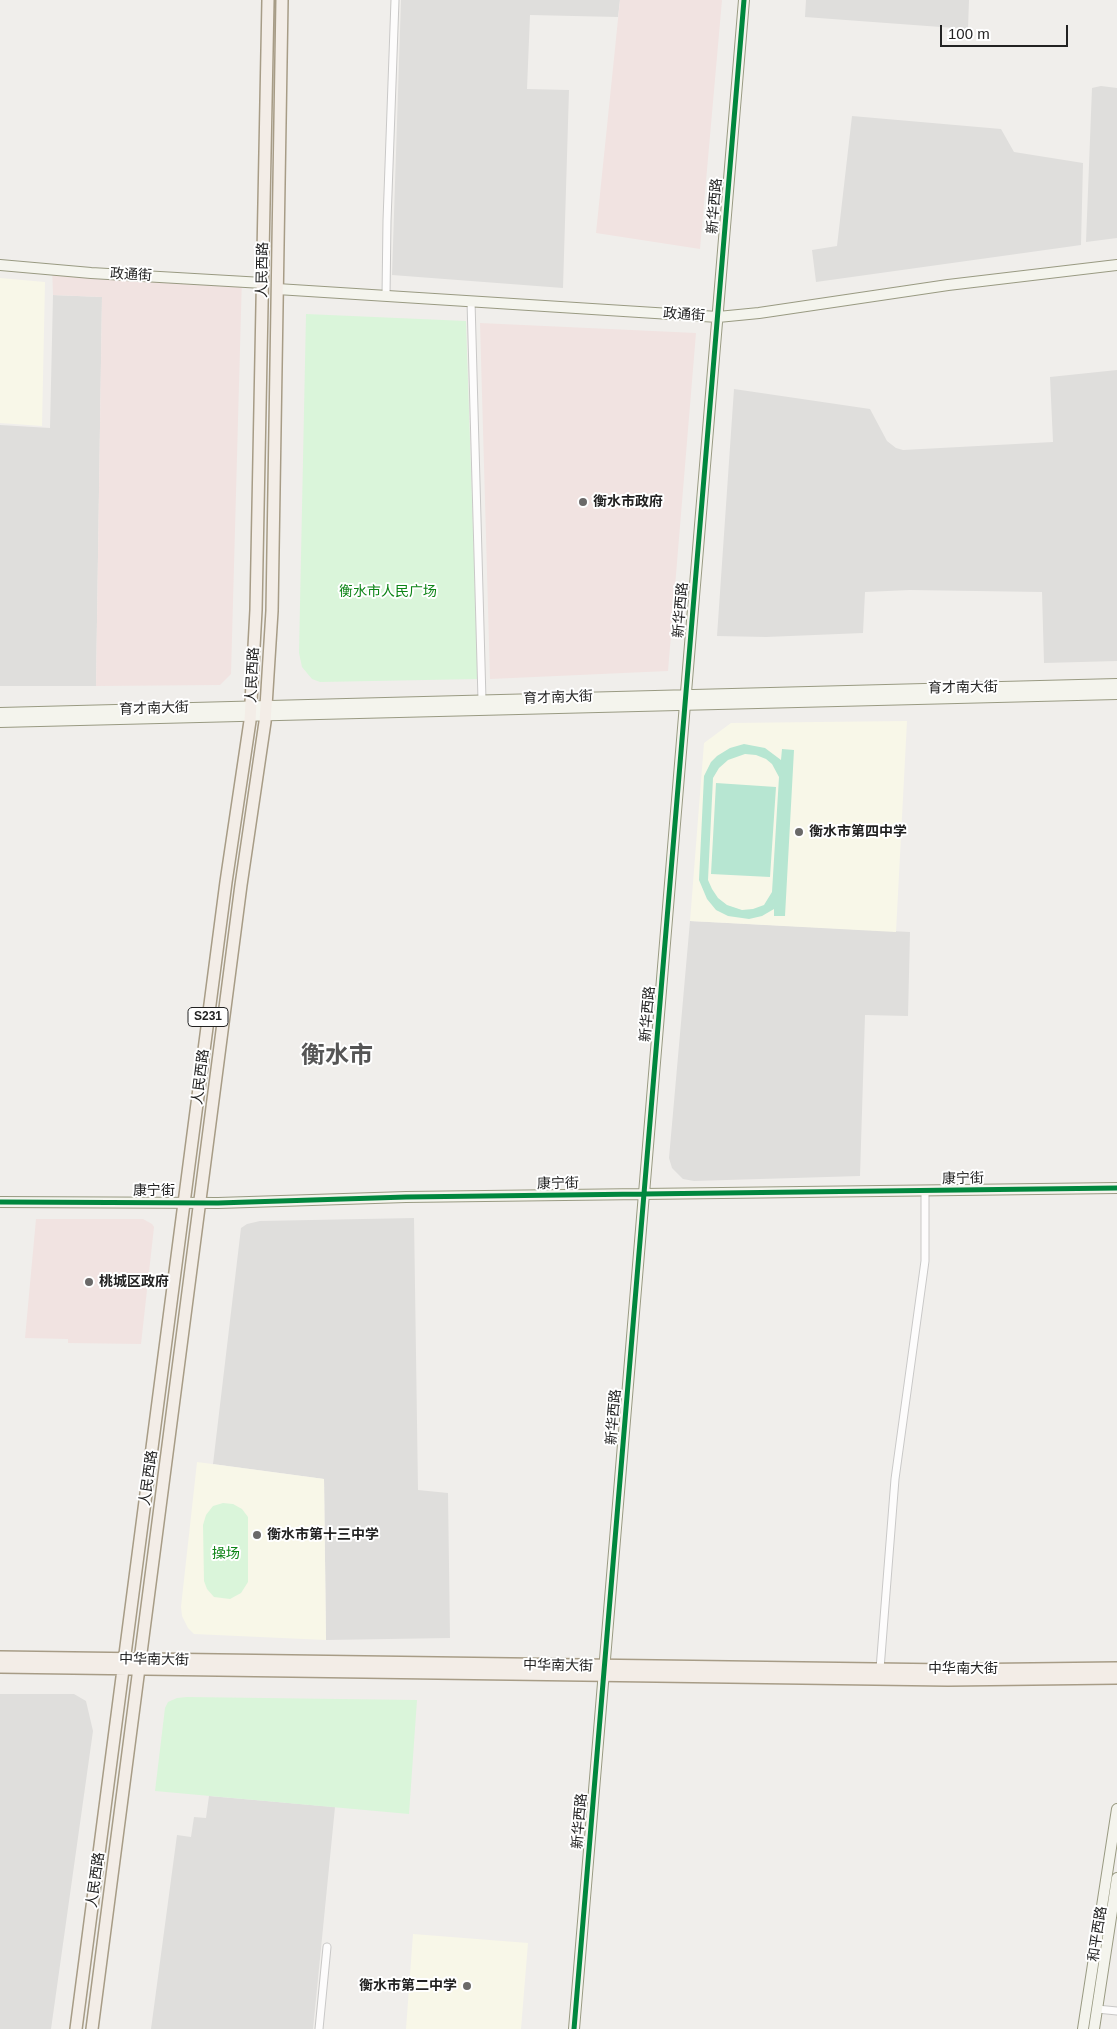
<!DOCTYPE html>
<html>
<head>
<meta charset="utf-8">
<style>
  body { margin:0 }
  #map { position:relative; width:1117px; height:2029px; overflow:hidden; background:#f0eeeb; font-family:Helvetica,sans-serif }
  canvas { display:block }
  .scale { position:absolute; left:940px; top:25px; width:128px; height:22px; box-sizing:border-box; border:2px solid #222; border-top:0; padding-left:6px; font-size:15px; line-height:18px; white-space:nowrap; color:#222; -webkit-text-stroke:4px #fff; paint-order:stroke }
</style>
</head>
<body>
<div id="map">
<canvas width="1117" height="2029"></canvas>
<div class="scale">100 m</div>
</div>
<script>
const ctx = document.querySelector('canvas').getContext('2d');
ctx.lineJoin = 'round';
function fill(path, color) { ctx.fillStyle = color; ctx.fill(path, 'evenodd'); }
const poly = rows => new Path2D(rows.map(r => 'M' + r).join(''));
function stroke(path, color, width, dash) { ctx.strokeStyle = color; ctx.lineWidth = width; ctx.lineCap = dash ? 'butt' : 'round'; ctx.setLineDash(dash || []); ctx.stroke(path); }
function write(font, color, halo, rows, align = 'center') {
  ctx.font = font + ' Helvetica,"Noto Sans SC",sans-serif'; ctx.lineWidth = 4; ctx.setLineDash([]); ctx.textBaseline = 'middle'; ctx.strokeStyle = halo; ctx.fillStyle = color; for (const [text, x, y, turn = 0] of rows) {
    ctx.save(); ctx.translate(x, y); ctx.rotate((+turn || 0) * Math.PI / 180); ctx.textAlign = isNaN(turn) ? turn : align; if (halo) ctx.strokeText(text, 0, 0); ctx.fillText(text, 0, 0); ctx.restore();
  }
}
const residential = poly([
  [401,0,620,0,618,17,530,15,527,89,569,90,563,288,392,275],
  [806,0,969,0,968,29,805,17],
  [1101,86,1117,88,1117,238,1086,242,1092,88],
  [852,116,1001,129,1014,152,1083,163,1081,245,816,282,812,250,837,246],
  [53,295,102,297,96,686,0,686,0,425,50,428],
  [1117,370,1117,661,1044,663,1042,592,910,590,865,592,863,633,766,637,717,636,734,389,870,409,887,441,896,448,903,450,1053,442,1050,377],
  [690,921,910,932,908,1016,865,1015,860,1176,694,1181,683,1179,672,1168,669,1158],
  [414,1218,418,1490,448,1493,450,1638,326,1640,324,1479,213,1464,241,1228,247,1224,260,1221],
  [0,1694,74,1694,86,1701,93,1731,51,2029,0,2029],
  [209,1796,335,1807,313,2029,151,2029,177,1835,191,1837,194,1817,206,1818]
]);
const commercial = poly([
  [620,0,722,0,700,249,596,233],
  [52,266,242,276,231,674,220,685,96,686,102,297,53,295],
  [480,323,696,333,668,671,490,679],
  [36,1219,143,1219,152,1224,154,1227,141,1344,68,1343,68,1339,25,1338]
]);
const education = poly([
  [0,278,45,282,42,426,0,423],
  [907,721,896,932,690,921,704,743,731,723],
  [197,1462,324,1479,326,1640,194,1634,188,1628,182,1616,181,1607],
  [413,1934,528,1943,521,2029,406,2029]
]);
const park = poly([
  [306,314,466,321,478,679,320,682,312,679,302,667,299,653],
  [223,1503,233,1504,242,1509,248,1517,248,1582,241,1593,230,1599,214,1597,207,1589,204,1581,203,1525,206,1515,213,1506],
  [187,1697,417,1700,409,1814,155,1791,165,1708,168,1702,177,1698]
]);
const pitch = poly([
  [744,744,765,748,781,760,782,749,794,750,785,916,774,916,774,909,762,916,749,919,728,916,716,910,707,899,699,880,704,776,711,762,717,756,730,748],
  [745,754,756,755,766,759,772,764,779,777,772,892,764,905,753,909,742,910,727,905,718,898,712,889,708,880,713,778,719,768,728,760],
  [716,783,776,787,770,877,711,874]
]);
const street = poly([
  [386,296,387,221,395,0],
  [471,301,482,700],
  [880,1669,895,1479,925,1261,925,1190],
  [1097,2009,1117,2011],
  [319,2029,327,1947]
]);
const secondary = poly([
  [0,265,91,273,263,283],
  [277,289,718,317,759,313,948,285,1117,265],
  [0,713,1117,684],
  [0,722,1117,694],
  [0,1202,218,1203,406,1197,1117,1188],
  [574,2029,744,0],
  [1083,2029,1117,1809],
  [1094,2029,1117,1878]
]);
const primary = poly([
  [0,1657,948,1670,1117,1668],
  [0,1667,948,1680,1117,1678],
  [76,2029,226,882,250,721,256,610,268,0],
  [92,2029,241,885,265,722,272,611,282,0]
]);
const cycleway = poly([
  [0,1202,218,1203,406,1197,1117,1188],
  [574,2029,744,0]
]);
const markers = [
  [583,502,5,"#6a6968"],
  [799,832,5,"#6a6968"],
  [89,1282,5,"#6a6968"],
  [257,1535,5,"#6a6968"],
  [467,1986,5,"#6a6968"]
];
const shields = [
  [208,1017,40]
];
const shieldNames = [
  ["S231",208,1017]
];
const streetNames = [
  ["新华西路",715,206,-85],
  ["人民西路",263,270,-89],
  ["政通街",131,275,3],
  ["政通街",684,315,4],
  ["新华西路",681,610,-85],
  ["人民西路",253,675,-87],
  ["育才南大街",963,688,-1],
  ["育才南大街",558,698,-2],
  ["育才南大街",154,709,-2],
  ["新华西路",648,1014,-85],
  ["人民西路",201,1077,-83],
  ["康宁街",963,1179,-1],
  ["康宁街",558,1184,-1],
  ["康宁街",154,1191],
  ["新华西路",614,1417,-85],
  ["人民西路",149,1478,-82],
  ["中华南大街",154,1660,1],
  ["中华南大街",558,1666,1],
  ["中华南大街",963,1669],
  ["新华西路",580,1821,-85],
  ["人民西路",96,1880,-82],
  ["和平西路",1098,1934,-81]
];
const poiNames = [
  ["衡水市政府",593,502],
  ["衡水市第四中学",809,832],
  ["桃城区政府",99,1282],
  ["衡水市第十三中学",267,1535],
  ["衡水市第二中学",457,1986,"right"]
];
const parkNames = [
  ["衡水市人民广场",388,592],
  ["操场",226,1554]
];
const townNames = [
  ["衡水市",337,1056]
];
fill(residential, '#dfdedc');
fill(commercial, '#f1e3e1');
fill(education, '#f8f7e8');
fill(park, '#daf5da');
fill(pitch, '#b7e6d2');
stroke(street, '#c9c8c7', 9);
stroke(secondary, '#999a82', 12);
stroke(primary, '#a79c86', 14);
stroke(street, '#fdfcfc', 7);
stroke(secondary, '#f4f4ed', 10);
stroke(primary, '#f3ede7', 11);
stroke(cycleway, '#00873e', 5);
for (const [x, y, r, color] of markers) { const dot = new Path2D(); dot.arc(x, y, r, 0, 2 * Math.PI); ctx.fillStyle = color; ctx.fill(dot); stroke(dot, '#fff', 2); }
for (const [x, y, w] of shields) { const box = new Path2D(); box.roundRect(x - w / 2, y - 9.5, w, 19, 4); ctx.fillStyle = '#fff'; ctx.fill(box); stroke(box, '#222', 1); }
write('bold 12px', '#222', null, shieldNames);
write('14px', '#222', '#fff', streetNames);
write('bold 14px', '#222', '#fff', poiNames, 'left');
write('14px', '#0c8416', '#fff', parkNames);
write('bold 24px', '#555', '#fff', townNames);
</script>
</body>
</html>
